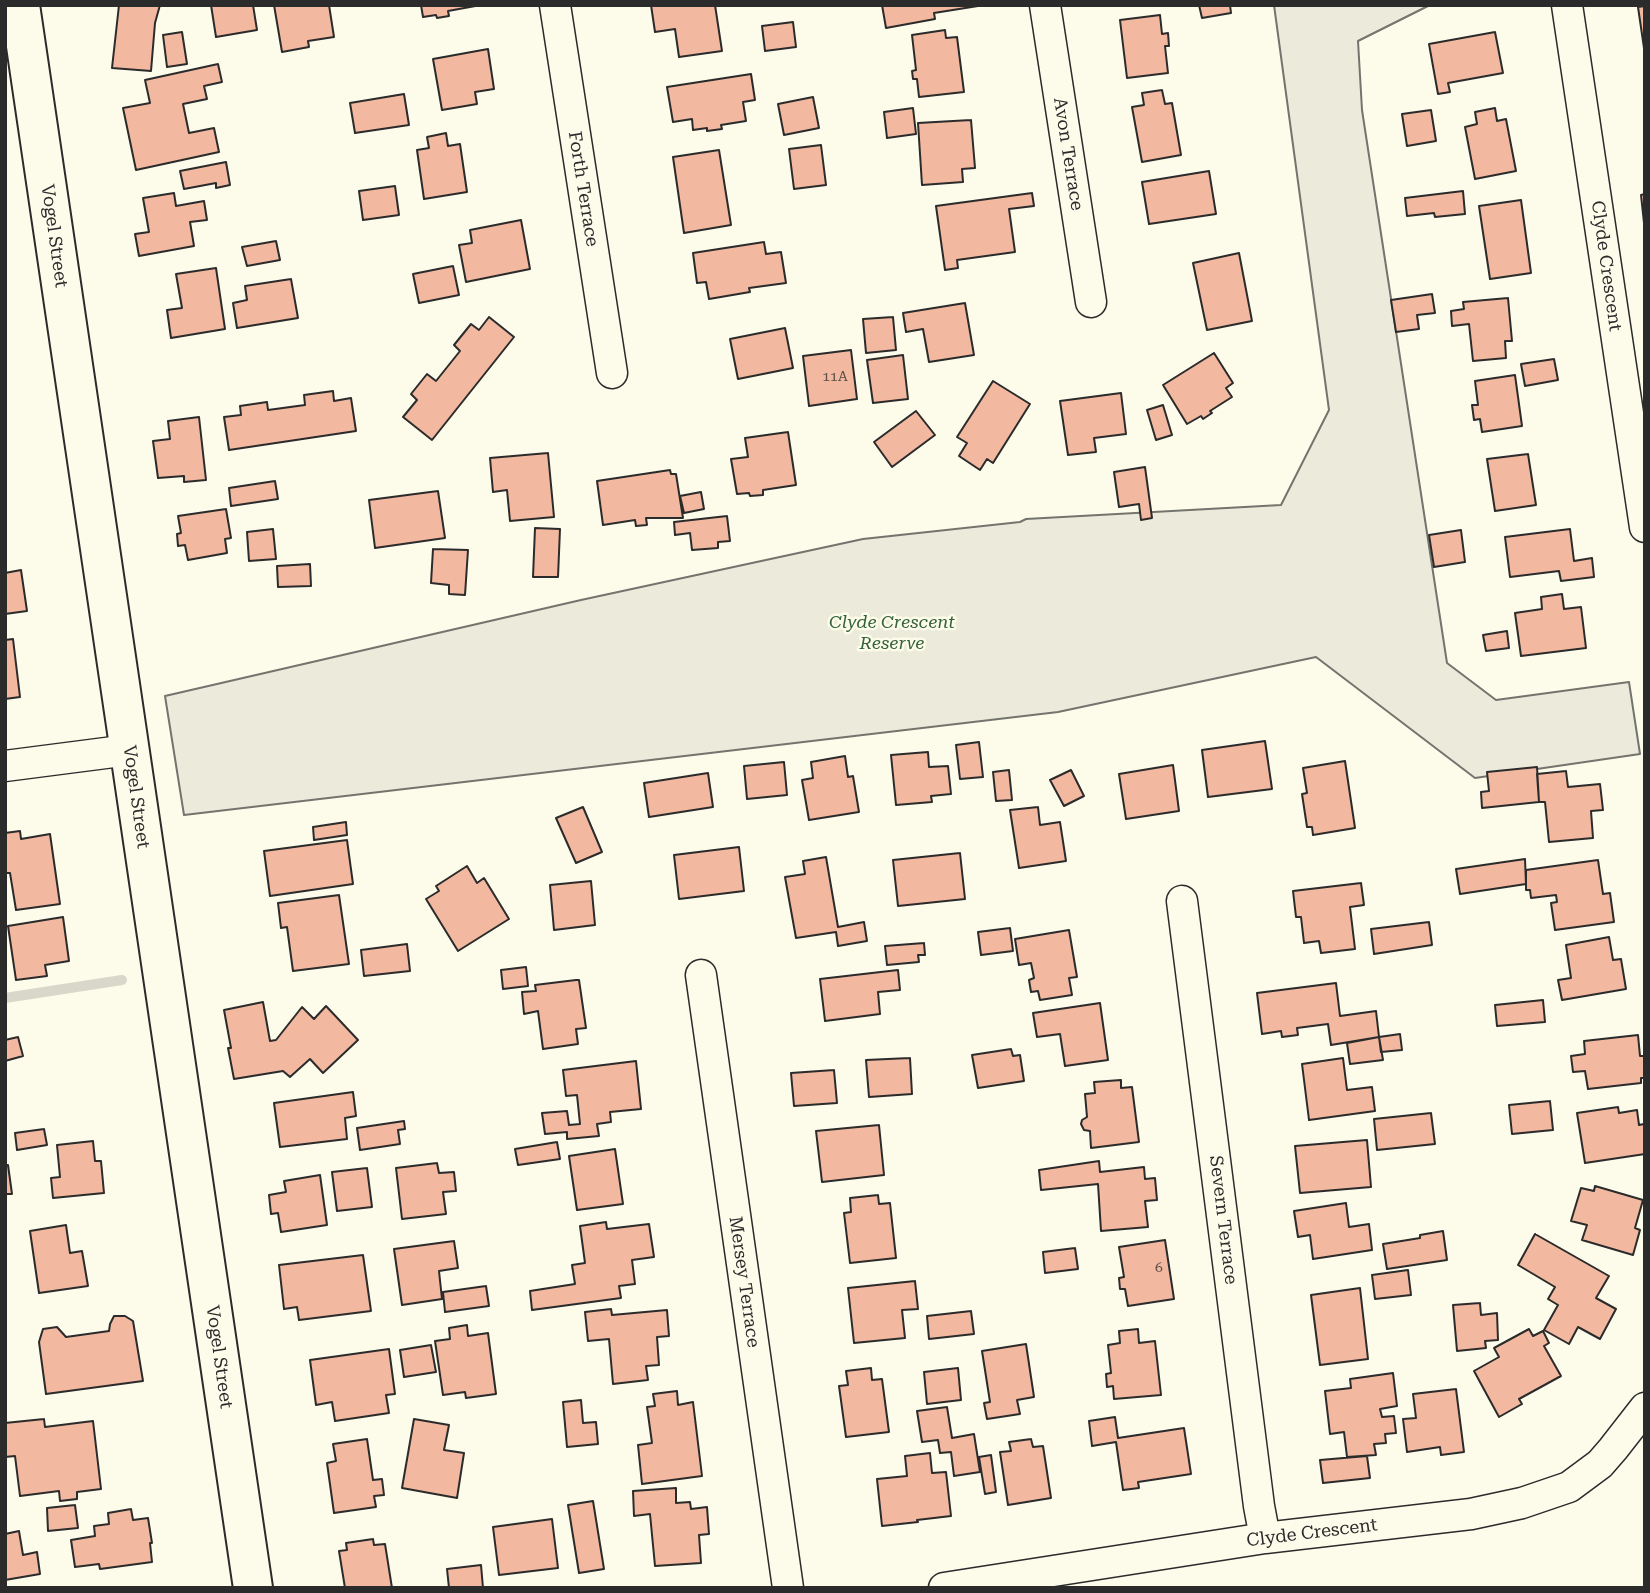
<!DOCTYPE html>
<html>
<head>
<meta charset="utf-8">
<style>
  body { margin:0 }
  #map { position:relative; width:1650px; height:1593px; overflow:hidden; background:#fdfbea; font-family:"Roboto Serif",serif }
  canvas { display:block }
  .frame { position:absolute; inset:0; border:7px solid #2b2b2b; pointer-events:none }
</style>
</head>
<body>
<div id="map">
<canvas width="1650" height="1593"></canvas>
<div class="frame"></div>
</div>
<script>
const ctx = document.querySelector('canvas').getContext('2d');
ctx.lineJoin = 'round';
function fill(path, color) { ctx.fillStyle = color; ctx.fill(path, 'evenodd'); }
const poly = rows => new Path2D(rows.map(r => 'M' + r).join(''));
function stroke(path, color, width, dash) { ctx.strokeStyle = color; ctx.lineWidth = width; ctx.lineCap = dash ? 'butt' : 'round'; ctx.setLineDash(dash || []); ctx.stroke(path); }
function write(font, color, halo, rows, align = 'center') {
  ctx.font = font + ' "Roboto Serif",serif'; ctx.lineWidth = 5; ctx.setLineDash([]); ctx.textBaseline = 'middle'; ctx.strokeStyle = halo; ctx.fillStyle = color; for (const [text, x, y, turn = 0] of rows) {
    ctx.save(); ctx.translate(x, y); ctx.rotate((+turn || 0) * Math.PI / 180); ctx.textAlign = isNaN(turn) ? turn : align; if (halo) ctx.strokeText(text, 0, 0); ctx.fillText(text, 0, 0); ctx.restore();
  }
}
const green = poly([
  [1274,5,1430,5,1358,41,1362,110,1447,663,1496,700,1629,682,1640,754,1475,778,1316,657,1058,712,184,815,165,696,581,600,863,539,1020,522,1026,519,1281,505,1329,410,1274,5]
]);
const stream = poly([
  [5,998,122,980]
]);
const building = poly([
  [119,5,160,5,155,23,151,71,112,68,119,5],
  [211,5,253,5,257,30,216,37,211,5],
  [274,5,329,5,334,37,308,41,309,47,282,52,274,5],
  [421,5,481,5,448,11,449,16,437,18,436,15,423,17,421,5],
  [651,5,715,5,722,51,679,57,675,29,655,32,651,5],
  [882,5,978,5,978,6,934,13,935,19,886,28,882,5],
  [1199,5,1230,5,1231,13,1202,18,1199,5],
  [1645,6,1645,48,1644,48,1638,7,1645,6],
  [1160,15,1162,34,1168,33,1169,46,1165,46,1168,73,1127,78,1120,20,1160,15],
  [793,22,796,47,765,51,762,26,793,22],
  [945,30,946,38,957,37,964,92,919,97,917,79,913,79,912,71,916,70,912,35,945,30],
  [182,32,187,64,167,67,163,35,182,32],
  [1495,32,1503,73,1448,83,1450,92,1438,94,1429,44,1495,32],
  [488,49,494,89,475,92,477,104,442,110,433,59,488,49],
  [218,64,222,82,204,86,207,99,183,104,189,133,214,128,219,152,136,170,123,108,150,103,145,80,218,64],
  [751,74,755,100,743,102,746,121,721,125,722,129,707,131,707,128,693,130,692,119,673,122,667,87,751,74],
  [1162,90,1165,104,1172,103,1181,155,1142,162,1132,107,1144,105,1142,93,1162,90],
  [404,94,409,125,355,133,350,103,404,94],
  [813,97,819,128,784,135,778,104,813,97],
  [913,108,916,134,887,138,884,112,913,108],
  [1495,108,1497,121,1506,119,1516,171,1475,179,1465,127,1477,124,1475,112,1495,108],
  [1431,110,1436,141,1407,146,1402,114,1431,110],
  [971,120,975,168,962,169,963,182,922,185,918,123,971,120],
  [446,133,448,146,460,144,467,192,424,199,417,150,429,148,427,137,446,133],
  [821,145,826,185,794,189,789,149,821,145],
  [719,150,731,225,684,233,673,157,719,150],
  [226,162,230,185,216,188,216,183,184,189,180,171,226,162],
  [1209,171,1216,214,1149,224,1142,182,1209,171],
  [395,186,399,215,363,220,359,191,395,186],
  [1463,191,1465,214,1435,217,1434,213,1407,216,1405,198,1463,191],
  [174,193,176,206,204,201,207,220,190,222,194,246,139,256,135,234,149,232,143,198,174,193],
  [1032,193,1034,206,1009,209,1015,252,957,260,958,268,945,270,936,206,1032,193],
  [1645,194,1645,223,1644,223,1641,195,1645,194],
  [1521,200,1531,273,1490,279,1479,206,1521,200],
  [521,220,530,269,466,282,459,245,472,243,470,230,521,220],
  [276,241,280,260,247,266,242,247,276,241],
  [764,242,766,254,781,252,786,283,749,288,750,292,709,299,706,282,697,283,693,253,764,242],
  [1239,253,1252,321,1207,330,1193,263,1239,253],
  [453,266,459,295,419,303,413,274,453,266],
  [216,268,225,329,171,338,167,310,182,308,176,274,216,268],
  [291,279,298,318,237,328,233,303,247,300,245,286,291,279],
  [1432,294,1435,313,1417,315,1419,329,1396,332,1391,300,1432,294],
  [1508,298,1512,341,1505,341,1506,358,1473,361,1469,324,1452,326,1451,311,1464,309,1463,302,1508,298],
  [965,303,974,355,929,362,923,329,906,332,903,313,965,303],
  [489,317,514,337,432,440,403,417,417,400,411,394,427,374,436,381,460,351,454,345,471,324,479,330,489,317],
  [893,317,896,350,866,353,863,319,893,317],
  [785,328,793,368,738,379,730,339,785,328],
  [851,350,857,399,809,406,803,356,851,350],
  [1214,353,1233,383,1226,388,1232,397,1210,411,1212,413,1203,419,1201,416,1187,424,1163,385,1214,353],
  [903,355,908,399,873,403,867,360,903,355],
  [1554,359,1558,380,1525,386,1521,364,1554,359],
  [1515,375,1522,426,1482,432,1480,419,1474,420,1472,405,1478,405,1475,381,1515,375],
  [993,381,1030,404,993,463,987,459,980,470,959,456,967,443,957,437,993,381],
  [333,391,334,401,351,398,356,431,229,450,224,417,241,415,240,406,267,402,268,410,305,405,304,395,333,391],
  [1121,393,1126,434,1094,438,1096,452,1068,455,1060,401,1121,393],
  [1163,405,1172,435,1156,440,1147,410,1163,405],
  [916,411,935,435,892,467,874,442,916,411],
  [199,417,206,480,184,482,184,476,158,478,153,441,170,439,168,421,199,417],
  [788,432,796,485,763,490,763,495,750,496,749,493,737,494,731,459,748,457,745,438,788,432],
  [548,453,554,517,510,521,507,490,493,492,490,458,548,453],
  [1528,454,1536,505,1495,511,1487,459,1528,454],
  [1145,467,1152,518,1141,520,1139,504,1119,507,1114,472,1145,467],
  [670,470,671,474,676,474,683,518,646,518,647,525,636,526,635,520,603,525,597,481,670,470],
  [275,481,278,499,231,506,229,488,275,481],
  [438,491,445,538,375,548,369,500,438,491],
  [701,492,704,509,684,513,680,496,701,492],
  [226,509,231,538,225,539,227,553,188,560,185,545,178,546,177,534,181,533,178,516,226,509],
  [727,516,730,541,718,542,718,548,692,550,690,533,675,535,674,522,727,516],
  [535,528,560,529,558,577,533,577,535,528],
  [273,529,276,559,249,561,247,532,273,529],
  [1570,529,1574,561,1592,558,1594,577,1561,581,1559,571,1510,577,1505,537,1570,529],
  [1461,530,1465,562,1434,567,1429,535,1461,530],
  [433,549,468,550,465,595,449,594,449,585,431,583,433,549],
  [310,564,311,586,278,587,277,566,310,564],
  [21,570,27,611,5,614,5,573,21,570],
  [1562,594,1564,609,1581,607,1586,648,1521,656,1515,613,1542,609,1541,597,1562,594],
  [1507,631,1509,648,1486,651,1483,635,1507,631],
  [13,639,20,697,5,699,5,640,13,639],
  [1265,741,1272,789,1208,797,1202,750,1265,741],
  [979,742,983,777,960,779,956,745,979,742],
  [928,752,929,767,948,766,951,794,931,796,932,802,896,805,891,755,928,752],
  [845,756,848,777,853,776,859,812,809,820,802,780,813,778,811,762,845,756],
  [1345,761,1355,828,1313,835,1312,827,1307,827,1302,794,1307,793,1303,768,1345,761],
  [784,762,787,795,747,799,744,766,784,762],
  [1173,765,1179,811,1126,819,1119,774,1173,765],
  [1537,767,1539,802,1482,808,1481,792,1489,791,1487,772,1537,767],
  [1009,770,1012,800,996,801,993,772,1009,770],
  [1071,770,1084,796,1064,806,1050,780,1071,770],
  [1566,771,1568,787,1600,784,1603,810,1591,811,1593,838,1549,842,1545,802,1539,802,1537,774,1566,771],
  [708,773,713,807,649,817,644,783,708,773],
  [583,807,602,852,576,863,556,818,583,807],
  [1038,807,1040,825,1060,822,1066,861,1019,868,1010,810,1038,807],
  [346,822,347,835,314,840,313,827,346,822],
  [20,831,21,839,50,834,60,904,16,910,10,873,5,873,5,833,20,831],
  [347,840,353,884,270,896,264,851,347,840],
  [739,847,744,891,679,899,674,855,739,847],
  [960,853,965,899,898,906,893,860,960,853],
  [826,857,838,927,864,922,867,941,838,946,836,932,796,938,785,877,805,874,803,861,826,857],
  [1525,859,1526,884,1460,894,1456,869,1525,859],
  [1598,860,1603,894,1610,893,1614,922,1555,930,1551,903,1557,902,1556,895,1531,898,1530,890,1526,890,1526,870,1598,860],
  [467,866,477,883,484,878,509,919,458,951,426,899,439,891,436,886,467,866],
  [591,881,595,925,554,930,550,885,591,881],
  [1361,883,1364,905,1350,907,1355,949,1321,953,1319,941,1304,943,1301,917,1296,917,1293,891,1361,883],
  [339,895,349,964,293,971,287,927,281,928,278,903,339,895],
  [63,917,69,961,45,965,47,976,16,980,8,926,63,917],
  [1429,922,1432,945,1374,954,1371,929,1429,922],
  [1010,928,1013,951,981,955,978,932,1010,928],
  [1069,930,1077,977,1069,978,1072,995,1040,1000,1038,991,1031,992,1029,980,1034,978,1031,963,1019,965,1015,939,1069,930],
  [1609,937,1613,960,1621,959,1626,989,1562,1000,1558,980,1571,978,1566,945,1609,937],
  [924,943,925,955,918,955,919,962,887,965,885,946,924,943],
  [407,944,410,971,364,976,361,950,407,944],
  [526,967,528,986,503,989,501,970,526,967],
  [898,970,900,990,878,992,880,1014,825,1021,820,979,898,970],
  [576,980,579,980,586,1028,576,1029,578,1044,543,1049,538,1011,524,1014,522,992,536,991,535,985,576,980],
  [1336,983,1340,1016,1376,1011,1379,1037,1331,1045,1328,1024,1297,1028,1298,1035,1282,1037,1281,1031,1262,1034,1257,993,1336,983],
  [1543,1000,1545,1022,1497,1026,1495,1005,1543,1000],
  [263,1002,270,1041,276,1040,302,1007,314,1019,326,1006,358,1040,323,1073,310,1059,290,1077,283,1071,234,1079,228,1048,231,1048,224,1010,263,1002],
  [1100,1003,1108,1060,1065,1066,1060,1034,1037,1037,1033,1013,1100,1003],
  [1400,1034,1402,1050,1381,1052,1379,1037,1400,1034],
  [1638,1035,1640,1056,1645,1056,1645,1078,1641,1078,1641,1083,1588,1089,1585,1071,1573,1072,1571,1056,1585,1054,1584,1041,1638,1035],
  [18,1037,23,1056,5,1061,5,1040,18,1037],
  [1379,1037,1383,1060,1350,1064,1347,1043,1379,1037],
  [1011,1049,1013,1056,1020,1055,1024,1081,978,1088,972,1055,1011,1049],
  [910,1058,912,1094,869,1097,866,1060,910,1058],
  [1343,1058,1347,1090,1372,1087,1375,1111,1309,1120,1302,1064,1343,1058],
  [636,1061,641,1109,610,1112,611,1122,597,1124,599,1136,567,1139,567,1132,545,1134,542,1113,567,1111,569,1125,580,1124,577,1095,566,1096,563,1070,636,1061],
  [834,1070,837,1103,794,1106,791,1073,834,1070],
  [1121,1080,1121,1088,1132,1087,1139,1142,1091,1148,1090,1131,1084,1130,1081,1124,1082,1120,1087,1117,1085,1094,1095,1093,1094,1082,1121,1080],
  [353,1092,356,1116,345,1118,347,1139,280,1147,274,1103,353,1092],
  [1550,1101,1553,1130,1512,1134,1509,1105,1550,1101],
  [1618,1107,1619,1113,1637,1110,1639,1125,1644,1124,1645,1154,1585,1163,1577,1113,1618,1107],
  [1431,1113,1435,1144,1377,1150,1374,1119,1431,1113],
  [404,1121,405,1129,398,1130,400,1144,360,1150,357,1128,404,1121],
  [879,1125,884,1175,822,1182,816,1131,879,1125],
  [44,1129,47,1145,17,1150,15,1133,44,1129],
  [1367,1140,1371,1187,1300,1193,1295,1146,1367,1140],
  [93,1141,95,1161,101,1161,104,1193,53,1198,51,1178,60,1177,57,1145,93,1141],
  [557,1142,560,1159,518,1165,515,1149,557,1142],
  [615,1149,623,1204,577,1210,569,1156,615,1149],
  [1099,1161,1100,1172,1144,1167,1145,1179,1155,1178,1157,1200,1145,1201,1148,1227,1101,1231,1098,1184,1041,1190,1039,1170,1099,1161],
  [437,1163,439,1173,454,1172,456,1191,443,1192,446,1214,402,1219,396,1168,437,1163],
  [8,1165,12,1194,5,1194,5,1166,8,1165],
  [367,1168,372,1207,337,1211,332,1172,367,1168],
  [320,1175,327,1225,281,1232,278,1213,271,1214,269,1195,286,1192,284,1181,320,1175],
  [1595,1186,1643,1200,1635,1228,1640,1230,1633,1255,1582,1240,1587,1225,1571,1221,1581,1188,1594,1191,1595,1186],
  [878,1195,879,1204,890,1203,896,1258,850,1263,844,1213,851,1212,850,1198,878,1195],
  [1346,1203,1349,1227,1369,1224,1372,1250,1313,1259,1310,1235,1298,1237,1294,1211,1346,1203],
  [606,1222,607,1229,649,1224,654,1257,632,1260,635,1284,619,1286,621,1298,532,1310,530,1291,575,1284,572,1265,585,1263,580,1226,606,1222],
  [66,1225,70,1253,82,1251,88,1286,39,1293,30,1231,66,1225],
  [1443,1231,1447,1260,1387,1269,1383,1244,1420,1238,1420,1235,1443,1231],
  [1535,1234,1609,1276,1596,1298,1616,1309,1600,1339,1578,1327,1569,1344,1544,1330,1558,1305,1548,1299,1555,1287,1518,1265,1535,1234],
  [1165,1240,1174,1299,1128,1306,1125,1289,1120,1289,1119,1278,1124,1277,1119,1247,1165,1240],
  [454,1241,458,1268,439,1271,442,1299,402,1305,394,1249,454,1241],
  [1075,1248,1078,1269,1045,1273,1043,1252,1075,1248],
  [363,1255,371,1311,299,1320,297,1307,284,1309,279,1265,363,1255],
  [1408,1270,1411,1295,1375,1299,1372,1275,1408,1270],
  [915,1281,918,1309,902,1310,905,1338,854,1343,848,1288,915,1281],
  [486,1286,489,1306,445,1312,443,1292,486,1286],
  [1360,1288,1368,1359,1320,1365,1311,1295,1360,1288],
  [1480,1303,1481,1315,1497,1313,1498,1340,1485,1341,1486,1348,1457,1351,1453,1305,1480,1303],
  [611,1309,612,1315,667,1310,669,1336,657,1337,659,1365,646,1366,648,1380,613,1384,609,1339,588,1341,585,1312,611,1309],
  [971,1311,974,1334,929,1339,927,1316,971,1311],
  [114,1316,125,1316,133,1321,143,1381,46,1394,39,1342,43,1329,57,1327,66,1337,109,1331,110,1324,114,1316],
  [467,1325,468,1336,488,1333,496,1394,466,1398,465,1392,443,1395,435,1341,450,1339,449,1328,467,1325],
  [1138,1329,1139,1343,1155,1341,1161,1395,1114,1399,1113,1386,1107,1387,1106,1374,1111,1373,1108,1345,1120,1343,1119,1331,1138,1329],
  [1529,1329,1533,1336,1543,1331,1549,1343,1544,1346,1561,1376,1519,1399,1522,1404,1499,1417,1474,1371,1499,1357,1494,1348,1529,1329],
  [1026,1344,1034,1397,1017,1400,1020,1414,987,1419,984,1403,990,1402,982,1351,1026,1344],
  [431,1345,436,1372,404,1377,400,1350,431,1345],
  [389,1349,395,1394,386,1395,389,1413,335,1421,332,1402,316,1405,310,1360,389,1349],
  [871,1368,872,1380,882,1379,889,1432,846,1437,839,1386,848,1385,846,1371,871,1368],
  [958,1368,961,1400,927,1404,924,1372,958,1368],
  [1393,1373,1397,1406,1380,1409,1382,1417,1394,1416,1396,1433,1385,1434,1386,1443,1374,1444,1376,1455,1347,1457,1344,1432,1330,1434,1325,1391,1351,1388,1350,1379,1393,1373],
  [1456,1389,1464,1452,1441,1455,1440,1447,1407,1452,1403,1419,1416,1418,1413,1394,1456,1389],
  [677,1391,678,1405,693,1402,702,1476,642,1484,638,1445,652,1443,647,1407,655,1406,653,1394,677,1391],
  [581,1400,583,1423,596,1422,598,1444,567,1447,563,1402,581,1400],
  [947,1407,952,1438,974,1434,980,1472,954,1476,951,1452,940,1453,938,1440,922,1442,917,1411,947,1407],
  [1115,1417,1118,1438,1184,1428,1191,1474,1138,1482,1139,1488,1123,1490,1116,1442,1092,1446,1089,1421,1115,1417],
  [44,1419,45,1427,93,1421,101,1489,77,1492,77,1499,60,1501,59,1491,20,1496,15,1456,5,1457,5,1423,44,1419],
  [414,1419,449,1425,444,1450,464,1453,457,1498,402,1488,414,1419],
  [367,1439,373,1480,382,1479,384,1495,374,1496,376,1507,334,1513,327,1463,336,1461,333,1444,367,1439],
  [1031,1439,1033,1447,1043,1446,1051,1498,1008,1505,1000,1452,1011,1451,1009,1442,1031,1439],
  [930,1453,932,1473,946,1472,951,1516,917,1520,918,1522,882,1526,877,1479,907,1476,905,1456,930,1453],
  [991,1455,996,1492,985,1494,979,1457,991,1455],
  [1367,1456,1370,1478,1323,1483,1320,1460,1367,1456],
  [676,1488,676,1503,690,1502,691,1509,707,1507,709,1534,699,1535,701,1563,655,1566,650,1514,634,1516,633,1491,676,1488],
  [593,1501,604,1569,579,1573,568,1505,593,1501],
  [75,1505,78,1528,48,1531,47,1508,75,1505],
  [131,1509,133,1520,148,1518,152,1543,150,1543,152,1562,100,1569,99,1564,75,1567,71,1540,95,1536,94,1526,109,1524,108,1513,131,1509],
  [552,1519,558,1568,499,1575,493,1527,552,1519],
  [19,1531,23,1555,37,1552,40,1574,5,1580,5,1534,19,1531],
  [373,1539,374,1545,385,1544,392,1588,345,1588,339,1551,347,1550,346,1543,373,1539],
  [481,1565,483,1588,449,1588,447,1569,481,1565]
]);
const minor = poly([
  [555,5,612,373],
  [1045,5,1091,302],
  [1567,5,1645,527],
  [5,766,129,750],
  [1182,901,1259,1506,1265,1538],
  [701,975,788,1588],
  [944,1588,1265,1538,1471,1514,1522,1503,1569,1487,1600,1464,1613,1449,1645,1408]
]);
const secondary = poly([
  [20,5,253,1588]
]);
const numberNames = [
  ["11A",835,377],
  ["6",1159,1268]
];
const streetNames = [
  ["Avon Terrace",1068,154,81],
  ["Forth Terrace",583,189,81],
  ["Vogel Street",54,236,82],
  ["Clyde Crescent",1606,266,82],
  ["Vogel Street",136,797,82],
  ["Severn Terrace",1223,1220,83],
  ["Mersey Terrace",744,1282,82],
  ["Vogel Street",219,1357,82],
  ["Clyde Crescent",1312,1533,-7]
];
const parkNames = [
  ["Clyde Crescent",892,623],
  ["Reserve",892,644]
];
fill(green, '#ecebdb');
stroke(green, '#74746e', 2);
stroke(stream, '#d8d7c9', 10);
fill(building, '#f2b8a0');
stroke(building, '#2b2b2b', 2);
stroke(minor, '#2b2b2b', 33);
stroke(secondary, '#2b2b2b', 42);
stroke(minor, '#fdfbea', 30);
stroke(secondary, '#fdfbea', 38);
write('14px', '#5d4e48', null, numberNames);
write('18px', '#2b2b2b', '#fdfbea', streetNames);
write('italic 18px', '#34623c', '#fdfbea', parkNames);
</script>
</body>
</html>
